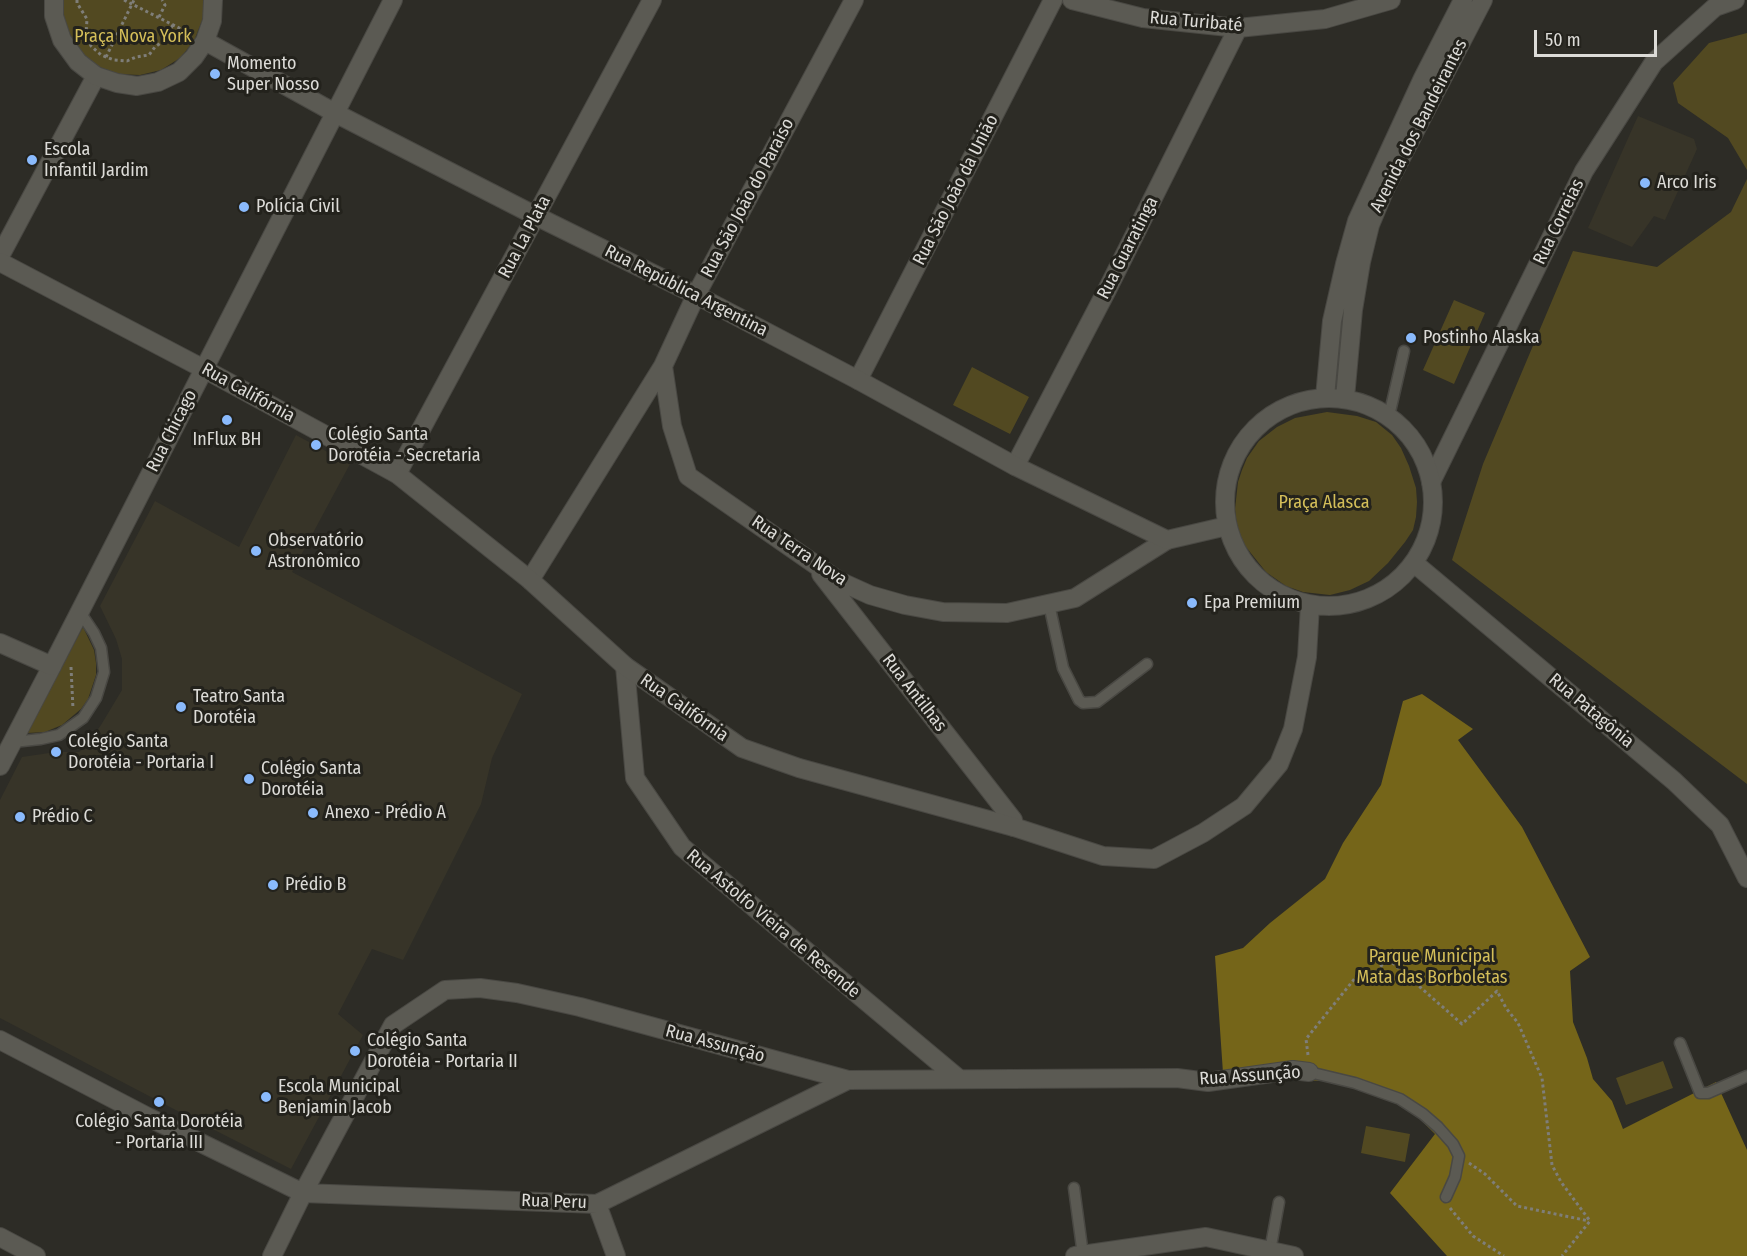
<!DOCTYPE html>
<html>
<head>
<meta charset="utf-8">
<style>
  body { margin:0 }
  #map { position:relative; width:1747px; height:1256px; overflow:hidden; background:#2d2c26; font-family:"Fira Sans Condensed",sans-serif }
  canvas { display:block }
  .scale { position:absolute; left:1534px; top:30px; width:123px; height:27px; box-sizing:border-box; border:3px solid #dcdbd7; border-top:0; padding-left:8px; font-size:18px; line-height:21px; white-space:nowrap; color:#dcdbd7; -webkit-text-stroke:4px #23221c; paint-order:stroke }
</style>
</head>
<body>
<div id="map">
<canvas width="1747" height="1256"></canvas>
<div class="scale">50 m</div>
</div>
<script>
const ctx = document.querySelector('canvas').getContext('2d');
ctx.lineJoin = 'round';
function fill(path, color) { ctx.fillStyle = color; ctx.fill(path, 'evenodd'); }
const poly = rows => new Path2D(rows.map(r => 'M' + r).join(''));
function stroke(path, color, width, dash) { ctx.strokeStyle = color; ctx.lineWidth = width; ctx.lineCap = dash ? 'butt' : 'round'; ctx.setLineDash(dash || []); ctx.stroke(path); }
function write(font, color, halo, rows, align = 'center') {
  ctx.font = font + ' "Fira Sans Condensed",sans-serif'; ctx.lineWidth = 6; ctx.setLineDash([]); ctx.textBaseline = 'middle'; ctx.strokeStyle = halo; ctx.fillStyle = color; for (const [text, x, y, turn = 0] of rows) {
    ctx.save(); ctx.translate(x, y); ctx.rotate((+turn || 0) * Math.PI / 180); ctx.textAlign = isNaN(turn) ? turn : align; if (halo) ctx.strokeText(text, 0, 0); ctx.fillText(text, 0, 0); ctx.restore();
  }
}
const built = poly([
  [1638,116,1694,139,1697,149,1665,220,1654,216,1632,247,1588,228],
  [296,435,350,464,292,572,522,694,492,758,481,804,403,960,372,949,338,1014,363,1035,291,1169,191,1118,0,1018,0,800,22,757,56,752,79,752,86,746,101,725,122,690,122,659,116,639,100,606,155,501,239,547]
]);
const green = poly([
  [62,0,204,0,203,18,194,41,180,58,161,70,140,75,118,74,97,66,80,52,67,34,61,12],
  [1747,33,1747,170,1728,138,1678,103,1673,83,1709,43],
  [1747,179,1747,784,1452,560,1483,464,1573,251,1657,267,1731,212],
  [1454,300,1485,313,1454,384,1423,370],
  [972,367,1029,397,1010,434,953,405],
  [1327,412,1357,416,1376,422,1392,435,1401,448,1409,466,1416,488,1417,502,1416,517,1413,530,1405,542,1388,563,1369,581,1350,590,1330,595,1303,592,1286,586,1266,572,1242,542,1237,527,1235,509,1238,482,1242,470,1247,458,1259,441,1277,427,1295,418],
  [83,627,94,650,96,663,96,675,88,699,81,709,62,725,45,732,27,733],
  [1663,1061,1673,1088,1626,1105,1616,1078],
  [1366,1126,1410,1134,1405,1162,1361,1153]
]);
const forest = poly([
  [1422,694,1473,729,1458,740,1522,827,1590,957,1570,971,1573,1022,1587,1058,1593,1079,1612,1101,1623,1129,1716,1082,1747,1150,1747,1256,1447,1256,1390,1193,1435,1134,1417,1116,1392,1101,1369,1092,1326,1081,1299,1080,1296,1064,1223,1073,1215,956,1243,948,1270,923,1325,879,1343,843,1381,785,1403,701]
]);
const path = poly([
  [77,0,77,3,87,19,86,35,91,46,101,55,114,60,127,61,136,57,149,55,155,47,165,40,165,36,173,25],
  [124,0,189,33],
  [159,17,165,5,162,0],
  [106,57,134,0],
  [71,667,73,709],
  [1308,1055,1306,1039,1360,972,1371,980,1387,958,1462,1024,1497,991,1506,1008,1518,1023,1542,1078,1552,1165,1561,1182,1590,1221,1562,1256],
  [1469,1163,1485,1174,1517,1206,1589,1221],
  [1450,1208,1473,1236,1504,1256]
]);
const service = poly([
  [1389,416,1404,351],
  [1049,604,1063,668,1079,700,1083,703,1097,702,1147,664],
  [13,742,41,739,59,735,83,718,96,698,104,672,101,648,94,633,80,612],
  [1680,1043,1700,1093,1708,1093,1747,1076],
  [1309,1072,1355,1083,1400,1099,1423,1114,1438,1127,1453,1144,1459,1156,1455,1177,1446,1197],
  [1074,1188,1083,1255],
  [1270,1251,1279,1202]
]);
const minor = poly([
  [1072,0,1143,18,1238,28,1325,19,1391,0],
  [0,256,96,76],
  [663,366,672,426,688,476,839,581,870,595,905,605,943,612,1007,613,1075,598,1167,540],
  [858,380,1053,0],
  [1015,466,1107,290,1238,28],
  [397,474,652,0],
  [1431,482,1584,171,1654,62,1715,7,1735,0],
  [821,574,1013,820,1014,827],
  [530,580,663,366,696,295,854,0],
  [625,666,635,778,682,847,959,1079],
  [0,766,52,666],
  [0,1040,148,1117,303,1193,597,1204,848,1080],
  [597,1204,616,1256],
  [0,1237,36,1256],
  [272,1256,303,1193,393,1025,445,990,480,988,517,993,580,1007,848,1080,1177,1078,1208,1082,1293,1070,1309,1072],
  [1075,1256,1206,1237,1294,1256]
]);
const tertiary = poly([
  [54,0,54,16,62,40,78,62,96,76,117,83,137,86,158,82,179,72,194,57,205,41,212,21,213,0],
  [205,41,335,113,536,216,696,295,858,380,1015,466,1167,540,1227,526],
  [0,262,204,369,397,474,530,580,625,666,742,748,799,768,1014,827,1103,856,1154,859,1203,833,1244,806,1279,764,1293,729,1307,657,1310,605],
  [1325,397,1332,321,1345,264,1357,221,1423,78,1463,0],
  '1225 502a104 104 0 1 1 208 0a104 104 0 1 1-208 0Z',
  [1345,398,1353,310,1361,262,1370,225,1385,189,1483,0],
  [1414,563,1674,781,1720,825,1747,878],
  [0,643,52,666,393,0]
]);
const markers = [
  [215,74,6,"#8abafc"],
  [32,160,6,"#8abafc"],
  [1645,183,6,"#8abafc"],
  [244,207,6,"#8abafc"],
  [1411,338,6,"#8abafc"],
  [227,420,6,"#8abafc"],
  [316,445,6,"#8abafc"],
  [256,551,6,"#8abafc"],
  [1192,603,6,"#8abafc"],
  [181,707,6,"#8abafc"],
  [56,752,6,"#8abafc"],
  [249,779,6,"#8abafc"],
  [313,813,6,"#8abafc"],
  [20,817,6,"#8abafc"],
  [273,885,6,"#8abafc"],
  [355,1051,6,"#8abafc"],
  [266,1097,6,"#8abafc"],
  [159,1102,6,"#8abafc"]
];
const streetNames = [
  ["Rua Turibaté",1196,22,5],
  ["Avenida dos Bandeirantes",1419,126,-63],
  ["Rua São João da União",956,190,-63],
  ["Rua São João do Paraíso",748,198,-62],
  ["Rua Correias",1559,222,-64],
  ["Rua La Plata",525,237,-62],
  ["Rua Guaratinga",1128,248,-63],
  ["Rua República Argentina",686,291,27],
  ["Rua Califórnia",248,393,29],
  ["Rua Chicago",172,431,-63],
  ["Rua Terra Nova",799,551,34],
  ["Rua Antilhas",914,693,52],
  ["Rua Califórnia",684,708,35],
  ["Rua Patagônia",1591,711,40],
  ["Rua Astolfo Vieira de Resende",773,924,40],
  ["Rua Assunção",715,1044,15],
  ["Rua Assunção",1250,1076,-4],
  ["Rua Peru",554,1202,2]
];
const parkNames = [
  ["Praça Nova York",133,37],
  ["Praça Alasca",1324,503],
  ["Parque Municipal",1432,957],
  ["Mata das Borboletas",1432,978]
];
const poiNames = [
  ["Momento",227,64],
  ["Super Nosso",227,85],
  ["Escola",44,150],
  ["Infantil Jardim",44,171],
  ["Arco Iris",1657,183],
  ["Polícia Civil",256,207],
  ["Postinho Alaska",1423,338],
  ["Colégio Santa",328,435],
  ["Dorotéia - Secretaria",328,456],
  ["InFlux BH",227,440,"center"],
  ["Observatório",268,541],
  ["Astronômico",268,562],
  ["Epa Premium",1204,603],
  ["Teatro Santa",193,697],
  ["Dorotéia",193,718],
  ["Colégio Santa",68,742],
  ["Dorotéia - Portaria I",68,763],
  ["Colégio Santa",261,769],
  ["Dorotéia",261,790],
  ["Anexo - Prédio A",325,813],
  ["Prédio C",32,817],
  ["Prédio B",285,885],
  ["Colégio Santa",367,1041],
  ["Dorotéia - Portaria II",367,1062],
  ["Escola Municipal",278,1087],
  ["Benjamin Jacob",278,1108],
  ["Colégio Santa Dorotéia",159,1122,"center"],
  ["- Portaria III",159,1143,"center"]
];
fill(built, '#373428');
fill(green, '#524921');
fill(forest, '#756519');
stroke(service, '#494843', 13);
stroke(minor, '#494843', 20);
stroke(tertiary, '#494843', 20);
stroke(path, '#7f7e79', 3, [3, 3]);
stroke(service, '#5b5a53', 10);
stroke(minor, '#5b5a53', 18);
stroke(tertiary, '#5b5a53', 18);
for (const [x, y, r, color] of markers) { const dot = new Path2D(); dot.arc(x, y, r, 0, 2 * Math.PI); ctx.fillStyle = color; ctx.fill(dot); stroke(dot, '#23221c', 2); }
write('18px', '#dcdbd7', '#23221c', streetNames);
write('18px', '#d4be59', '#23221c', parkNames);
write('18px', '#dcdbd7', '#23221c', poiNames, 'left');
</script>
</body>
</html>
